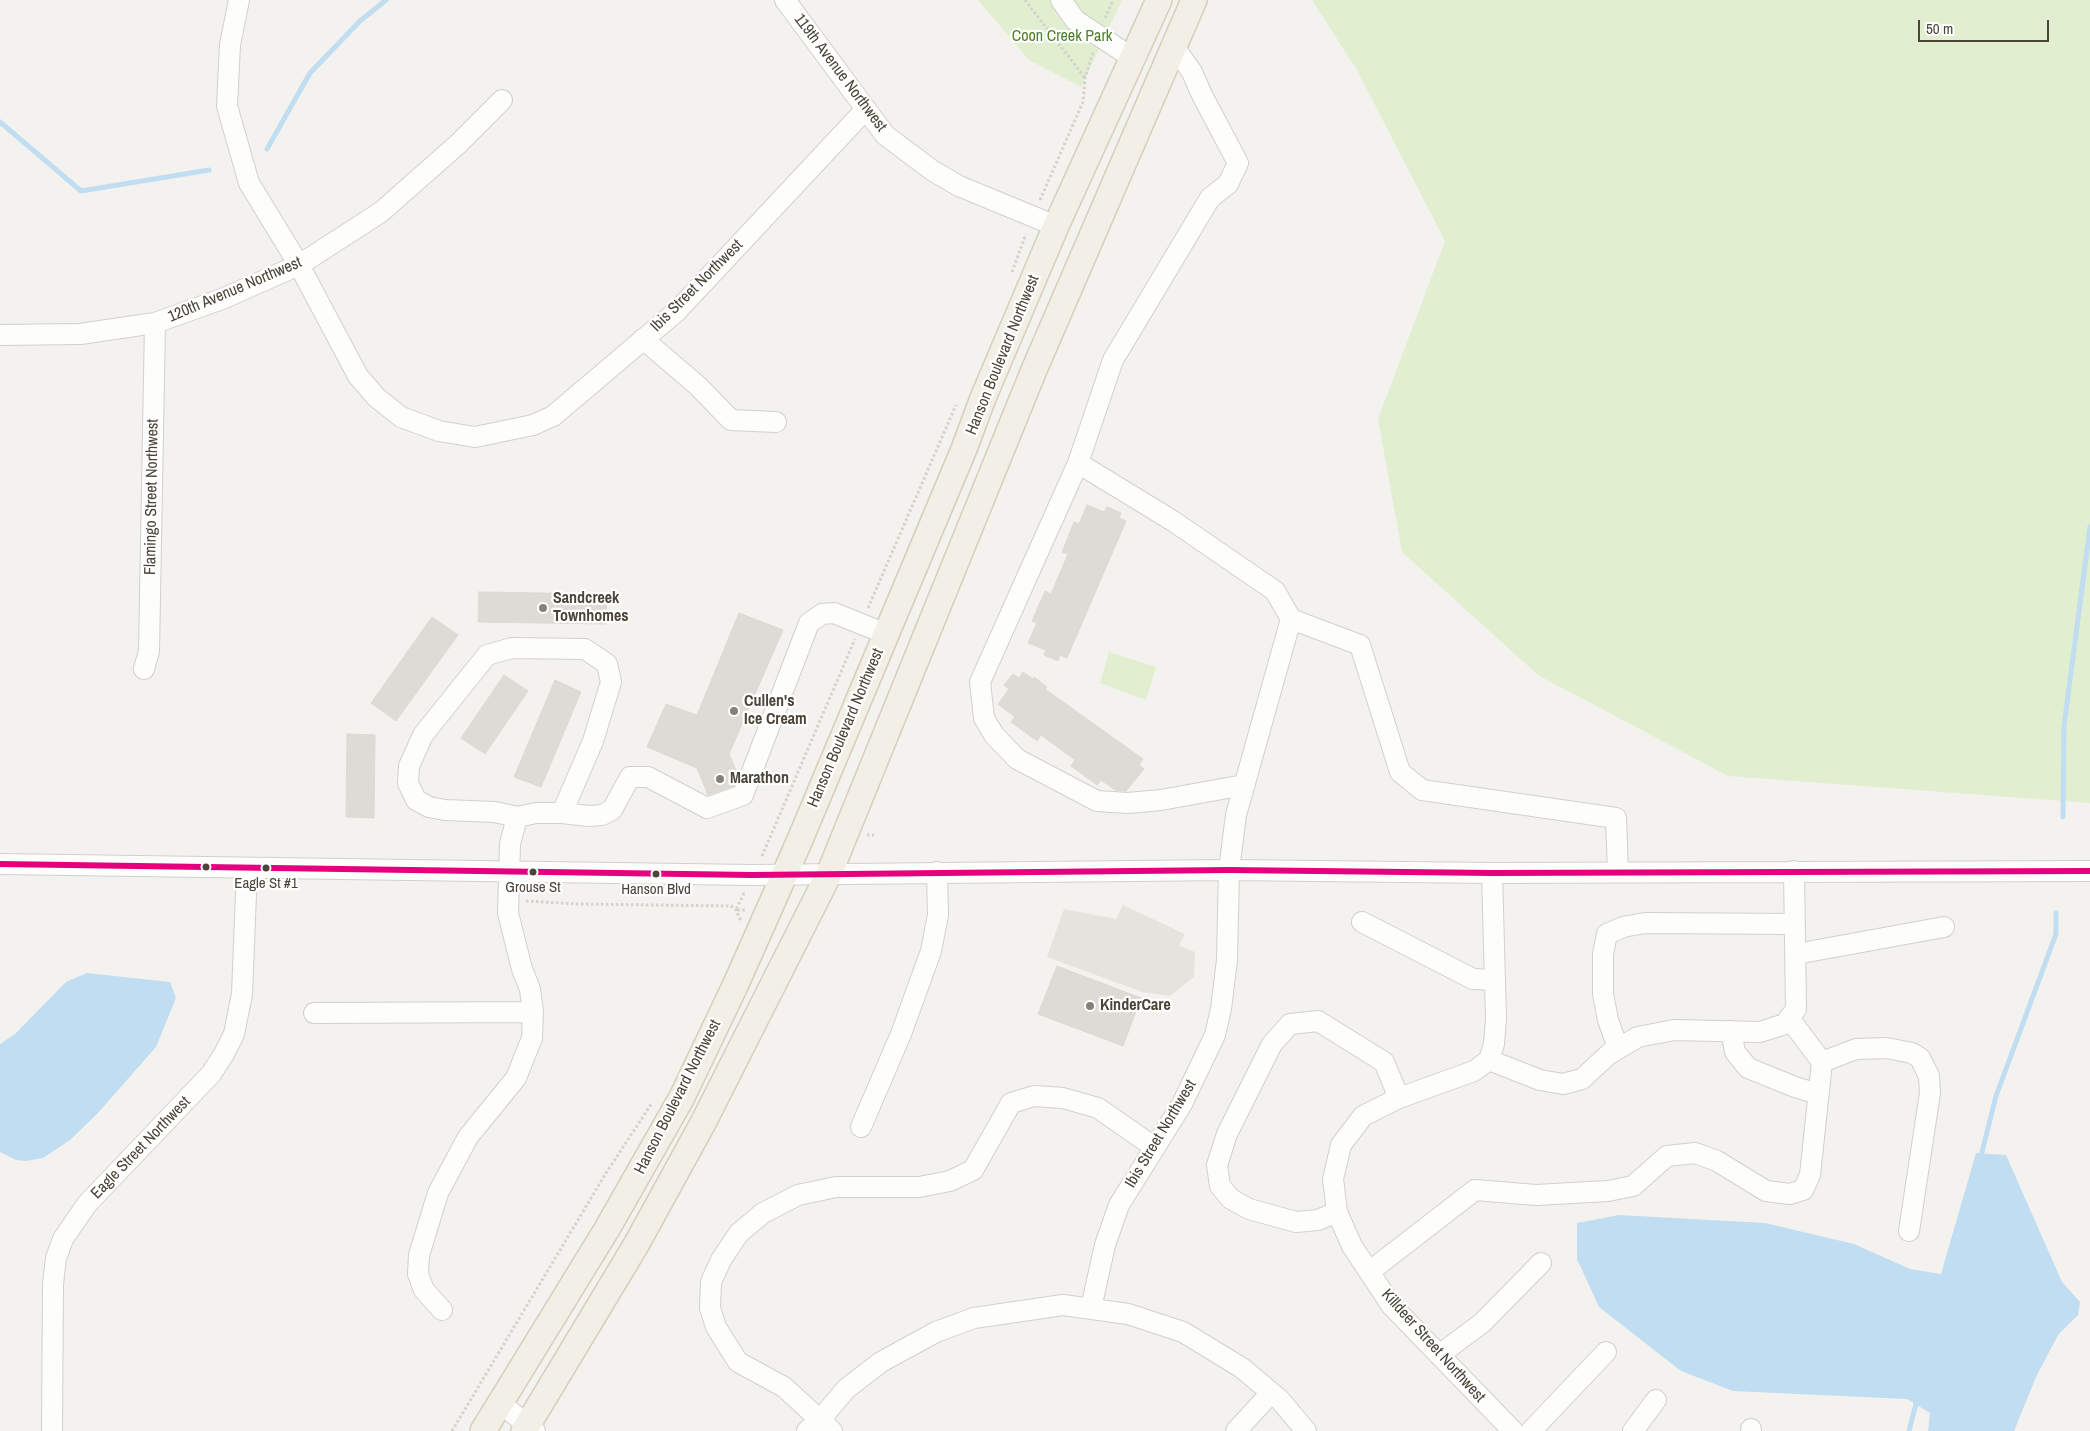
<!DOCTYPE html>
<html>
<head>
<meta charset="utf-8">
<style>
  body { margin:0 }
  #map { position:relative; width:2090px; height:1431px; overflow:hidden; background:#f4f2ee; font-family:"Archivo Narrow",sans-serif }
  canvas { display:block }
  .scale { position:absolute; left:1918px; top:20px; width:131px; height:22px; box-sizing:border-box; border:2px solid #4b4439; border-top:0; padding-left:6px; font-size:15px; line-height:18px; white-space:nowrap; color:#4b4439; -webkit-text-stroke:4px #fff; paint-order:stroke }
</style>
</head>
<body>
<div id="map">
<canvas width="2090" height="1431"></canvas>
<div class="scale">50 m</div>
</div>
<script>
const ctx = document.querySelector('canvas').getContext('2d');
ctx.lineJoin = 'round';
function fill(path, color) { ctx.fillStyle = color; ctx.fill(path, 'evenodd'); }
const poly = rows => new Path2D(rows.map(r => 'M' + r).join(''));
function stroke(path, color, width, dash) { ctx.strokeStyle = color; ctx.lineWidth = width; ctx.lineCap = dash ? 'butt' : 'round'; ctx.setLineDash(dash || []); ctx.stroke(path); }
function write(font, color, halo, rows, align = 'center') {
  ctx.font = font + ' "Archivo Narrow",sans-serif'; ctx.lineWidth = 4.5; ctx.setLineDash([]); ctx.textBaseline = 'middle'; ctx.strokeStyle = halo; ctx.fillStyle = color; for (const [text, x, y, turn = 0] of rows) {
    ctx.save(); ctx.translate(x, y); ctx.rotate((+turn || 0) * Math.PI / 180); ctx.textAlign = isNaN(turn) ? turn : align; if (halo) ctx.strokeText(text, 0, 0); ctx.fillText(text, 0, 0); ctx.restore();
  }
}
const green = poly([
  [978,0,1122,0,1081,87,1029,60],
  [1312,0,2090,0,2090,803,1728,776,1538,675,1402,552,1378,419,1445,241,1357,70],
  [1109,652,1156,667,1146,700,1100,683]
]);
const parking = poly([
  [1123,905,1185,934,1179,946,1195,952,1194,977,1170,996,1142,992,1047,957,1064,909,1116,919]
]);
const water = poly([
  [87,973,170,982,176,998,156,1047,97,1114,70,1140,43,1158,26,1161,16,1160,0,1152,0,1044,15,1034,66,982],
  [1976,1153,2006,1155,2062,1282,2080,1302,2078,1315,2058,1335,2036,1377,2014,1431,1928,1431,1930,1413,1907,1399,1733,1391,1681,1371,1599,1307,1577,1259,1577,1223,1619,1215,1765,1223,1854,1244,1910,1269,1941,1274]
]);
const stream = poly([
  [0,122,81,191,209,170],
  [267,149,310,73,360,21,386,0],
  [2063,817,2064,726,2090,527],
  [1980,1160,1996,1096,2056,934,2056,913],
  [1909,1431,1917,1400]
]);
const building = poly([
  [1087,505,1104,512,1107,507,1121,513,1119,518,1126,521,1067,658,1060,655,1058,661,1044,655,1046,650,1028,643,1037,623,1032,621,1045,591,1051,594,1068,554,1062,552,1074,522,1079,524,1087,505],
  [479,592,607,594,606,624,478,622,479,592],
  [739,613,783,630,729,754,738,775,734,786,708,795,697,768,647,747,666,704,697,715,739,613],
  [432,617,458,635,396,721,371,703,432,617],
  [1023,672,1033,679,1034,677,1047,687,1045,689,1143,759,1139,765,1144,769,1126,791,1115,790,1101,780,1097,785,1071,766,1075,760,1041,735,1037,741,1011,722,1015,717,998,704,1009,689,1004,685,1013,674,1019,678,1023,672],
  [504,675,528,691,485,754,461,738,504,675],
  [555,680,581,692,541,787,514,777,555,680],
  [347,734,375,735,374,818,346,817,347,734],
  [1057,966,1141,998,1123,1046,1038,1014,1057,966]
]);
const path = poly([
  [1025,0,1085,78],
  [1105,18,1113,0],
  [1040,200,1083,102,1085,78,1093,52],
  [1012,272,1026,234],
  [868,608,956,405],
  [867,835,874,835],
  [762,856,855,639],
  [744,893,736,910,747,910],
  [526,901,578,904,731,906,736,910,741,921],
  [452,1431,606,1173,652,1103]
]);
const minor = poly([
  [239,0,230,45,227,106,249,183,299,265,358,376,376,397,401,417,439,431,475,437,533,425,553,416,677,311,866,109],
  [785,0,885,135,933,171,959,186,1056,226],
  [1061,0,1075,20,1131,57],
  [1174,47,1192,72,1202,95,1238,163,1228,184,1210,198,1113,360,1078,463,980,682,984,718,994,735,1017,759,1097,801,1128,803,1161,800,1244,785],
  [0,335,80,334,155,323,222,299,299,265,381,212,457,145,502,100],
  [643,339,698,386,731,420,776,422],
  [1078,463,1173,521,1275,591,1291,619,1236,815,1229,870,1227,960,1221,1009,1215,1035,1182,1104,1119,1205,1105,1245,1091,1308],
  [1291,619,1360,645,1400,772,1422,790,1616,818,1618,872],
  [512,648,585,649,607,664,611,682,593,741,562,813,536,813,517,817,495,812,445,810,429,807,416,800,408,783,409,766,423,735,487,655,512,648],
  [144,669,149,651,155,323],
  [562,813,589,816,602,815,612,810,630,777,648,777,707,808,743,795,809,623,822,614,834,613,886,634],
  [0,864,752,875,1229,870,1492,873,2090,871],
  [1492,873,1496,1018,1494,1044,1489,1060,1474,1071,1399,1098,1363,1116,1341,1145,1333,1179,1337,1212,1352,1246,1391,1305,1513,1431],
  [1362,922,1473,979,1495,980],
  [1796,954,1944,927],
  [314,1013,533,1012],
  [1731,1031,1735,1052,1748,1068,1795,1087,1818,1094],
  [1618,1048,1608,1020,1603,994,1603,954,1607,934,1623,927,1645,923,1795,924],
  [1489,1060,1540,1080,1563,1084,1582,1079,1609,1054,1638,1037,1674,1030,1760,1032,1785,1024,1796,1009,1794,871],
  [1822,1062,1856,1049,1887,1048,1912,1053,1920,1058,1929,1076,1930,1093,1909,1231],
  [861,1127,901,1034,931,951,938,915,937,872],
  [1337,1212,1318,1220,1296,1222,1249,1209,1231,1199,1220,1186,1217,1165,1227,1134,1272,1044,1290,1024,1318,1021,1384,1062,1399,1098],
  [1369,1272,1475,1190,1536,1195,1608,1191,1633,1186,1667,1156,1695,1153,1717,1161,1766,1191,1790,1194,1803,1190,1810,1175,1822,1062,1789,1018],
  [442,1310,424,1290,418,1274,419,1255,438,1193,468,1137,516,1078,532,1038,533,1012,530,989,522,969,508,913,510,844,517,817],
  [1439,1355,1482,1323,1541,1263],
  [500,1403,535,1431],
  [52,1431,53,1284,56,1258,63,1239,87,1204,211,1074,224,1054,234,1034,242,994,247,869],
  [807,1431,820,1420,846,1389,881,1362,936,1332,974,1318,1063,1305,1128,1314,1183,1332,1242,1368,1280,1400,1306,1431],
  [832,1431,784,1387,738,1362,716,1327,710,1308,711,1282,721,1260,739,1233,763,1213,798,1195,836,1187,919,1187,950,1181,973,1170,1011,1103,1034,1096,1063,1098,1098,1108,1154,1147],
  [1236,1431,1271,1393],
  [1531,1431,1606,1352],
  [1633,1431,1656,1400],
  [1751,1431,1751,1429]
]);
const major = poly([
  [483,1431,607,1229,682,1097,735,986,799,842,964,449,983,398,1056,226,1159,0],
  [524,1431,636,1245,703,1123,829,874,1034,370,1194,0]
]);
const bus1 = poly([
  [0,864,752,875,1229,870,1492,873,2090,871]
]);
const markers = [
  [543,608,5,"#868178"],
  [734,711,5,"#868178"],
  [720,779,5,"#868178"],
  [206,867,4.5,"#4b4439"],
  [266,868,4.5,"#4b4439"],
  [533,872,4.5,"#4b4439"],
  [656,874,4.5,"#4b4439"],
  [1090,1006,5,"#868178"]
];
const busNames = [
  ["Eagle St #1",266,884],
  ["Grouse St",533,888],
  ["Hanson Blvd",656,890]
];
const parkNames = [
  ["Coon Creek Park",1062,37]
];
const streetNames = [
  ["119th Avenue Northwest",840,73,53],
  ["Ibis Street Northwest",697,286,-45],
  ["120th Avenue Northwest",235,290,-23],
  ["Hanson Boulevard Northwest",1003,355,-68],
  ["Flamingo Street Northwest",152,497,-89],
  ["Hanson Boulevard Northwest",846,728,-67],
  ["Hanson Boulevard Northwest",678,1097,-63],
  ["Ibis Street Northwest",1161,1134,-59],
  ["Eagle Street Northwest",141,1148,-46],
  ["Killdeer Street Northwest",1433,1346,48]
];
const poiNames = [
  ["Sandcreek",553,599],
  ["Townhomes",553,617],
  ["Cullen's",744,702],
  ["Ice Cream",744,720],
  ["Marathon",730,779],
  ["KinderCare",1100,1006]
];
fill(green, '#e1eecf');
fill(parking, '#e6e3df');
fill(water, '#c0ddf1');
stroke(stream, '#c0ddf1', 5);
fill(building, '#dedbd6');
stroke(building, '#dcd9d4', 1);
stroke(minor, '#d2d0cb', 22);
stroke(major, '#d6cebb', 28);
stroke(path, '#d3d2cc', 3, [2.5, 2.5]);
stroke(minor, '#fdfdfc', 20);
stroke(major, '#f2efe6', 25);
stroke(bus1, '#e5007d', 6);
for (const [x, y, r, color] of markers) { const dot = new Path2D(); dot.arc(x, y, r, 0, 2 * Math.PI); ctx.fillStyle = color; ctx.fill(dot); stroke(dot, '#fff', 2); }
write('15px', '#4b4439', '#fff', busNames);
write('16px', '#4a7f2a', '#fff', parkNames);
write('16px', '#4b4439', '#fff', streetNames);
write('bold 16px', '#4b4439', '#fff', poiNames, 'left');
</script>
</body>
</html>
